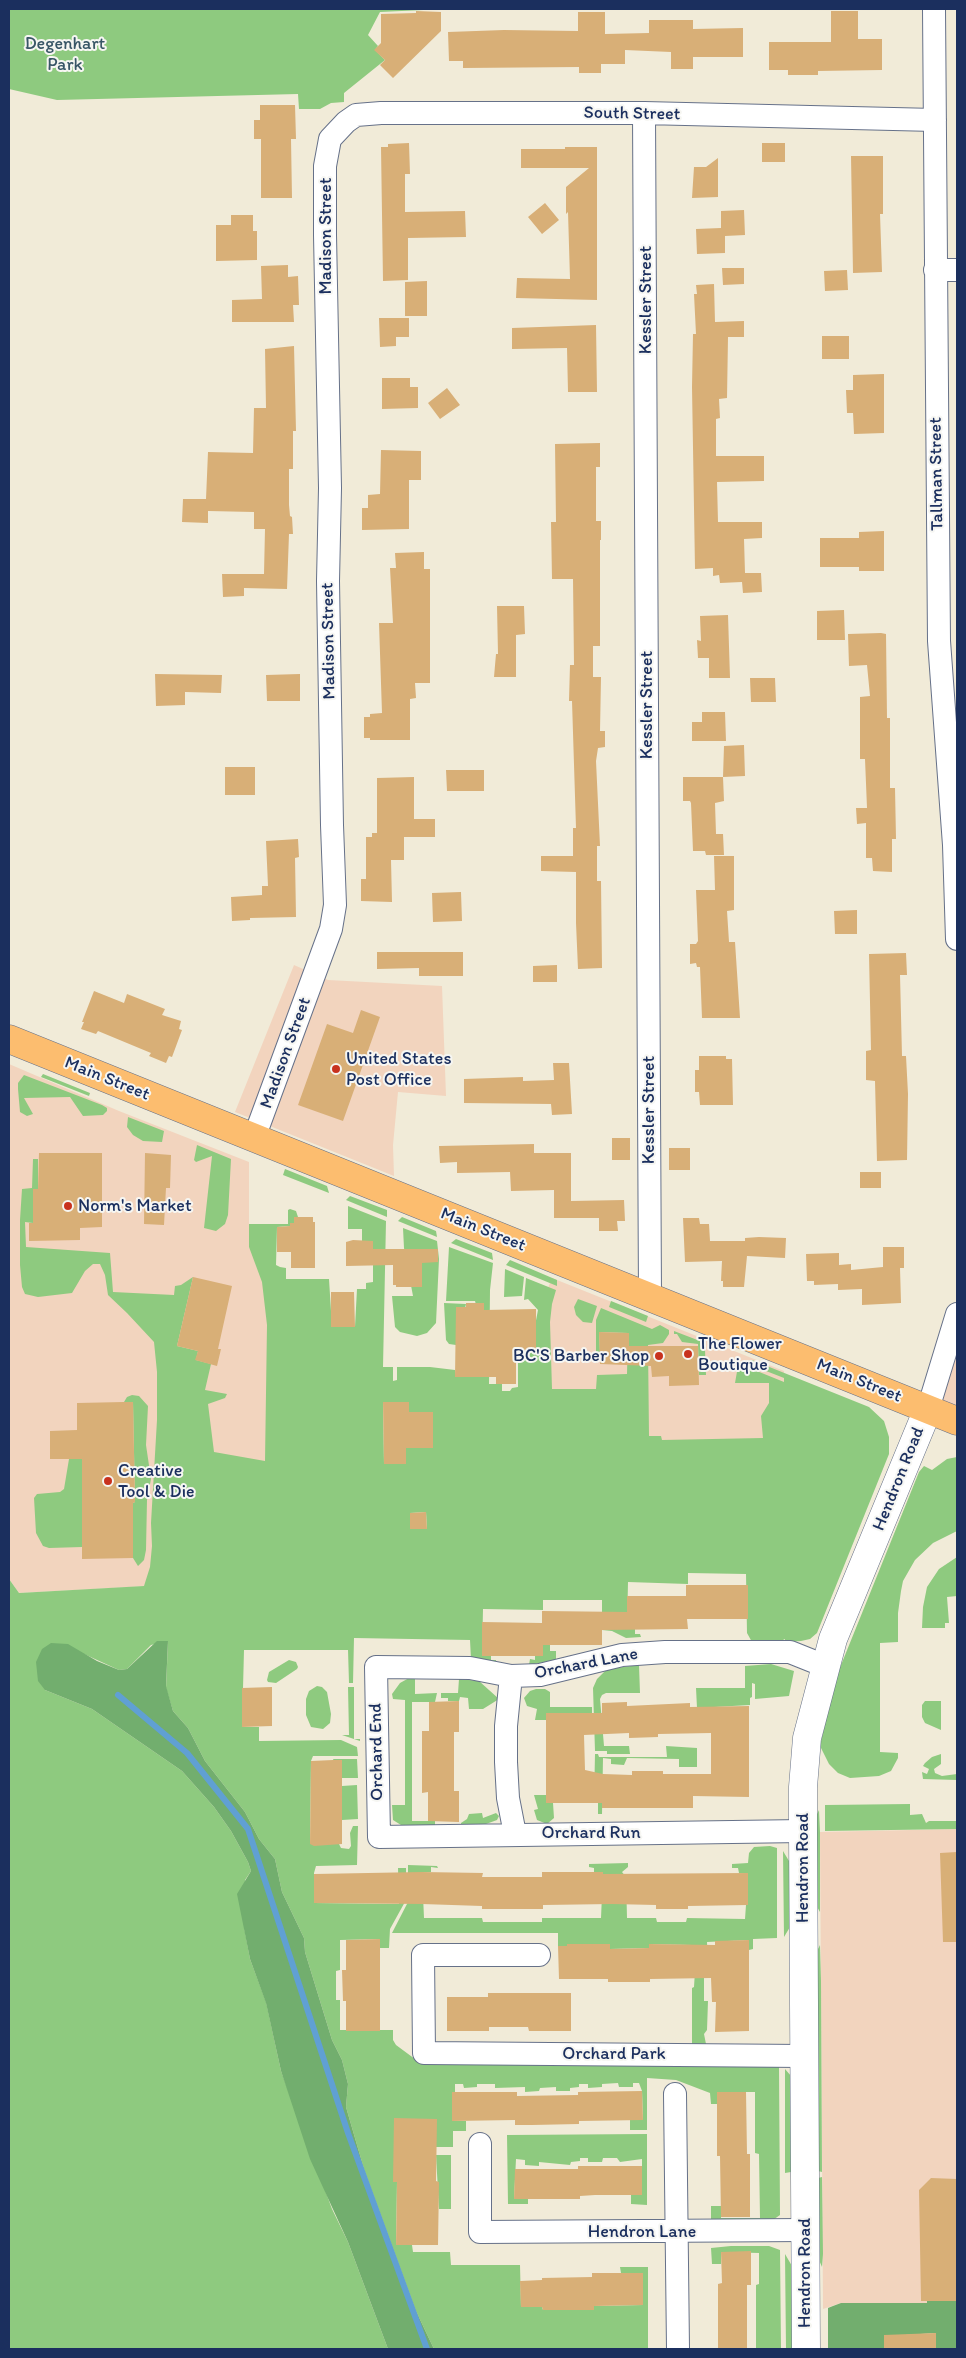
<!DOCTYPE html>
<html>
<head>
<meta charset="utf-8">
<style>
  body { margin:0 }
  #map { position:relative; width:966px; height:2358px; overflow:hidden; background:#f1ebd8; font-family:Itim,sans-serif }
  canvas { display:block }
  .frame { position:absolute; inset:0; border:10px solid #1b2f5e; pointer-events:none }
</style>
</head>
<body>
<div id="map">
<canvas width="966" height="2358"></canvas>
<div class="frame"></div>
</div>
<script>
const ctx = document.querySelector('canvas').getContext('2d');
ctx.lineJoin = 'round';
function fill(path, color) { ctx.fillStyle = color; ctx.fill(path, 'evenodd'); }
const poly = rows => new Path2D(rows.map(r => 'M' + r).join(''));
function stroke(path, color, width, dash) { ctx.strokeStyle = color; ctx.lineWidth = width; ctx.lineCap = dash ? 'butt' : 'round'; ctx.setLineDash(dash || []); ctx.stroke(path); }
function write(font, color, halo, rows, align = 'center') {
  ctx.font = font + ' Itim,sans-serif'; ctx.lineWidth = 4; ctx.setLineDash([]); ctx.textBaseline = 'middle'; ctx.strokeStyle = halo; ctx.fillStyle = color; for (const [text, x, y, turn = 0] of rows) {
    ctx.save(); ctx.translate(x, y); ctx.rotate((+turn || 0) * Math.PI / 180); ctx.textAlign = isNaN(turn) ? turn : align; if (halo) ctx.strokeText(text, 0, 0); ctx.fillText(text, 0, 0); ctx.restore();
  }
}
const built = poly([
  [294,965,328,980,442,986,446,1096,398,1092,393,1145,394,1176,235,1112],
  [9,1064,119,1111,249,1162,249,1247,274,1282,279,1579,19,1593,9,1579],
  [552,1278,784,1371,786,1445,544,1443,543,1300],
  [957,1314,957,1421,928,1409],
  [957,1829,957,2301,927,2301,927,2303,841,2303,823,2309,820,1832]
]);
const green = poly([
  [9,9,445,9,380,12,368,35,378,46,375,50,385,60,344,93,344,102,331,103,320,109,299,109,298,94,57,100,9,89],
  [43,1074,90,1093,89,1096,41,1077],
  [24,1075,102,1105,107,1108,107,1111,103,1115,83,1116,70,1097,24,1098,33,1114,27,1116,20,1112,18,1089,18,1083],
  [128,1117,164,1131,162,1142,143,1141,133,1135,127,1127],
  [197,1145,231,1159,228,1215,225,1224,216,1231,204,1228,212,1156,196,1162,194,1160],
  [33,1159,38,1159,38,1189,33,1223,25,1222,26,1247,110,1253,113,1292,174,1295,175,1286,181,1285,193,1277,177,1346,198,1351,196,1360,211,1364,205,1390,227,1394,225,1398,208,1404,214,1452,265,1461,267,1325,262,1282,249,1247,249,1224,288,1224,288,1210,290,1209,296,1211,298,1217,294,1223,290,1223,290,1226,277,1227,276,1265,280,1267,286,1268,286,1279,329,1279,332,1327,355,1327,357,1289,366,1289,366,1283,373,1282,373,1241,362,1241,362,1229,348,1229,348,1206,386,1221,383,1367,393,1367,393,1381,397,1380,397,1367,430,1367,455,1370,456,1377,484,1377,484,1333,475,1301,446,1301,449,1247,493,1263,490,1290,489,1384,502,1384,502,1391,510,1391,512,1388,518,1387,518,1360,529,1357,538,1310,528,1299,524,1300,526,1278,556,1290,552,1304,550,1322,552,1389,596,1389,597,1375,627,1374,628,1333,599,1332,600,1353,596,1353,596,1320,601,1308,652,1329,660,1325,669,1330,669,1334,663,1343,648,1345,649,1436,661,1436,662,1440,763,1438,761,1416,769,1403,769,1383,735,1383,738,1366,742,1365,784,1382,784,1378,743,1362,752,1360,869,1407,884,1421,889,1437,889,1454,817,1633,810,1639,801,1641,785,1642,785,1639,781,1641,752,1642,747,1633,746,1574,688,1573,688,1584,628,1582,627,1629,635,1629,635,1634,640,1634,641,1637,626,1638,612,1631,602,1630,602,1600,543,1600,543,1610,483,1609,482,1655,491,1656,491,1660,496,1660,496,1665,471,1659,470,1640,354,1638,353,1683,349,1683,348,1650,244,1650,242,1727,259,1727,259,1741,341,1740,357,1747,358,1756,313,1756,311,1761,310,1844,339,1844,341,1848,349,1849,351,1846,350,1833,353,1826,358,1826,357,1865,316,1866,314,1873,314,1903,399,1904,398,1868,406,1868,406,1900,390,1929,389,1948,380,1948,380,1939,340,1940,340,1970,336,1971,336,2000,340,2000,340,2030,393,2030,393,2040,396,2045,419,2062,779,2066,780,2215,770,2222,711,2225,711,2206,721,2206,721,2218,760,2218,759,2154,755,2153,755,2092,718,2092,717,2104,711,2104,710,2093,676,2080,647,2078,647,2130,630,2130,630,2120,643,2120,642,2091,639,2083,633,2083,633,2087,619,2087,618,2083,602,2084,602,2087,588,2088,588,2084,579,2084,579,2087,570,2088,570,2091,556,2091,556,2087,540,2088,539,2091,525,2092,525,2087,495,2088,495,2084,477,2084,477,2087,464,2088,463,2084,455,2084,455,2092,452,2092,452,2121,466,2121,466,2131,453,2131,453,2147,436,2147,393,2182,397,2182,396,2245,412,2245,413,2252,450,2252,451,2265,520,2265,521,2307,542,2307,543,2310,593,2310,594,2306,643,2305,643,2273,621,2273,620,2267,648,2267,648,2349,434,2349,416,2311,364,2169,346,2107,348,2084,342,2060,332,2040,305,1952,304,1938,282,1892,275,1859,259,1839,245,1812,205,1761,188,1728,173,1711,166,1688,168,1641,151,1645,127,1669,119,1670,84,1654,45,1690,92,1709,182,1771,214,1807,231,1831,248,1862,251,1871,245,1880,244,1927,250,1959,266,2002,281,2071,332,2209,348,2242,388,2349,9,2349,9,1579,19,1593,144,1586,150,1567,152,1546,151,1523,157,1420,157,1372,154,1342,127,1313,108,1295,105,1275,100,1264,93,1264,85,1271,72,1293,38,1297,25,1294,22,1287,20,1265,20,1220,22,1189,32,1188],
  [409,1402,409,1412,433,1412,433,1447,418,1448,406,1439,406,1464,384,1464,383,1403],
  [426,1512,427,1529,411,1529,410,1513],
  [285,1169,327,1186,329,1193,283,1175],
  [350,1196,387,1210,387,1217,346,1200],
  [402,1217,436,1231,437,1237,398,1221],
  [403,1228,437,1241,439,1259,436,1323,427,1333,417,1336,400,1332,395,1327,392,1296,413,1296,404,1248],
  [456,1239,492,1253,493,1260,451,1243],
  [510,1260,557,1280,557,1286,506,1265],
  [505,1269,524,1277,522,1296,504,1297],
  [578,1299,597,1306,592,1323,583,1322,576,1315,574,1307],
  [611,1301,648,1316,646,1322,609,1307],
  [444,1303,466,1304,456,1345,449,1344,446,1340],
  [674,1331,700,1341,705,1350,706,1375,699,1375,698,1344,682,1342,677,1334,674,1334],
  [132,1395,139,1396,148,1406,146,1445,151,1479,147,1500,146,1550,144,1560,138,1566,133,1558,133,1503,135,1502,133,1402,124,1402,127,1397],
  [957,1457,957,1531,933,1543,915,1560,903,1581,901,1591,898,1613,898,1642,880,1643,880,1752,898,1753,898,1758,891,1771,879,1776,850,1778,838,1773,829,1764,820,1746,831,1696,839,1670,919,1472,924,1466,932,1470,947,1459],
  [69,1459,82,1459,82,1547,49,1548,43,1546,36,1533,34,1498,37,1494,60,1492,64,1489],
  [957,1557,957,1596,947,1597,949,1623,945,1623,945,1628,922,1628,923,1607,927,1587,939,1569],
  [543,1645,550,1645,550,1651,556,1651,556,1660,529,1665,530,1659,535,1660,535,1656],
  [289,1660,296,1662,298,1667,297,1669,276,1683,268,1682,267,1680,269,1672],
  [771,1664,794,1671,789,1696,755,1699,755,1684,752,1683,752,1697,750,1698,750,1705,697,1708,696,1688,745,1688,745,1666],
  [639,1665,640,1693,606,1693,602,1695,600,1699,604,1746,629,1746,630,1754,607,1754,607,1751,595,1751,593,1688,597,1679,607,1669],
  [409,1678,415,1679,415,1694,437,1693,435,1702,412,1702,412,1821,435,1821,435,1826,401,1825,393,1820,392,1805,405,1805,405,1700,393,1699,392,1694,400,1683],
  [459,1679,479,1681,499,1699,483,1709,469,1709,468,1698,460,1697,459,1701,448,1701,448,1698,441,1698,441,1693,458,1693],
  [317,1686,322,1687,327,1692,331,1714,330,1723,323,1729,311,1727,306,1715,306,1699,309,1691],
  [348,1687,354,1687,354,1739,360,1739,360,1741,342,1735,349,1735],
  [536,1689,545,1689,550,1692,550,1707,592,1707,592,1714,547,1713,546,1720,535,1720,537,1709,527,1706,524,1698,530,1691],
  [941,1701,941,1730,925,1723,922,1717,922,1705,925,1701],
  [666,1746,697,1748,697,1767,679,1767,679,1759,627,1758,624,1765,611,1764,611,1759,603,1758,602,1814,598,1814,598,1802,594,1802,595,1754,598,1754,599,1757,667,1757],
  [941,1754,941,1764,934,1769,935,1773,942,1776,957,1774,957,1780,923,1779,922,1772,927,1774,929,1769,923,1766,925,1763,932,1757],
  [333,1759,357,1759,358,1778,342,1778],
  [357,1785,358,1819,342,1820,342,1786],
  [534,1795,546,1795,546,1803,553,1803,554,1818,547,1824,537,1820,534,1810,538,1809],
  [910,1804,910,1815,922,1814,926,1823,929,1821,957,1821,957,1829,825,1831,825,1805],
  [819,1810,820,1832,820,1912,816,1905,816,1816],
  [482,1813,483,1818,496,1813,499,1816,497,1820,486,1824,461,1826,461,1823,467,1819,469,1814],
  [770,1846,777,1848,777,1938,753,1939,753,1949,749,1950,749,1940,707,1942,708,1971,704,1972,704,2001,708,2001,707,2030,704,2034,706,2044,692,2046,692,1988,694,1987,695,1971,691,1945,649,1944,649,1948,610,1949,567,1944,567,1946,558,1946,558,1933,392,1933,408,1902,408,1865,437,1866,438,1868,431,1867,431,1872,422,1872,424,1918,482,1918,483,1922,542,1922,542,1918,601,1918,603,1872,594,1872,594,1868,589,1867,589,1864,628,1863,628,1867,622,1872,626,1877,627,1918,656,1918,657,1922,686,1922,687,1918,745,1919,746,1905,748,1905,747,1873,739,1873,738,1868,732,1868,732,1864,748,1863,749,1853,754,1847],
  [783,1851,789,1861,790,1927,784,1937],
  [820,1945,821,1981,822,2172,818,2171,817,1951],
  [785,2069,791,2076,791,2172,785,2173],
  [647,2134,647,2205,631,2204,631,2195,642,2195,642,2159,620,2162,617,2158,603,2158,602,2162,588,2162,588,2158,580,2158,580,2161,571,2162,570,2165,539,2162,539,2166,525,2165,525,2160,516,2159,514,2199,528,2199,528,2204,508,2204,507,2135],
  [436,2155,451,2155,451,2209,439,2209],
  [822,2177,823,2254,822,2267,819,2260,818,2178],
  [731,2246,769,2246,780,2250,781,2349,756,2349,756,2285,759,2284,759,2253,721,2252,721,2264,712,2264,711,2248],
  [785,2254,792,2266,792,2349,786,2349]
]);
const forest = poly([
  [157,1641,168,1641,166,1686,173,1711,188,1728,205,1761,245,1812,259,1839,275,1859,282,1892,304,1938,305,1952,332,2040,342,2060,348,2084,346,2107,364,2169,416,2311,434,2349,388,2349,348,2242,310,2159,281,2071,266,2003,250,1959,237,1894,251,1871,248,1862,231,1831,214,1807,182,1771,92,1709,45,1690,38,1681,36,1662,42,1649,51,1643,68,1644,97,1661,119,1670,127,1669],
  [927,2301,957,2301,957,2349,936,2349,936,2333,905,2335,905,2349,828,2349,828,2308,833,2306,841,2303,927,2303]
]);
const stream = poly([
  [118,1695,187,1753,248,1829,348,2133,427,2349]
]);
const building = poly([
  [416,11,441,12,441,31,393,78,380,65,385,60,374,50,381,43,381,14,416,13],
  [831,11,858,11,858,39,882,39,882,70,818,71,818,75,788,75,788,70,769,70,769,42,831,42],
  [578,12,605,12,605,34,649,33,649,20,693,20,693,29,743,28,743,57,693,57,693,69,671,69,671,52,625,50,625,64,601,64,601,73,579,73,579,67,463,68,463,61,449,61,448,32,504,30,578,31],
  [260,105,295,105,296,139,291,139,292,198,261,198,261,139,254,139,254,120,260,120],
  [409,143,410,174,405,174,405,212,465,211,466,237,408,238,408,280,383,281,381,147,388,147,388,144],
  [762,143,785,143,785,162,762,162],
  [565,147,597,147,597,300,516,298,517,278,570,279,568,212,566,214,566,187,589,168,521,168,521,149,565,149],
  [851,156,883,156,883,214,880,214,882,272,853,273],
  [718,158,718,197,692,198,694,167,706,167],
  [545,203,559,220,542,234,528,217],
  [744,210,745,235,725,236,725,253,697,254,696,229,721,228,721,211],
  [231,215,253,215,253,231,257,231,257,260,216,261,216,225,231,225],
  [288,265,288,277,298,276,299,305,293,305,294,322,232,322,232,300,262,299,261,266],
  [722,268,744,268,744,284,723,285],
  [847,270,848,290,825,291,824,271],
  [427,281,427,316,405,316,405,282],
  [714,284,715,322,744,321,744,337,728,337,727,398,719,399,720,418,716,419,716,456,764,456,764,481,717,482,718,522,762,522,762,538,744,539,745,573,761,573,762,592,743,593,742,582,720,583,719,575,713,576,713,568,695,569,692,387,693,334,696,334,694,294,697,294,696,285],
  [379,318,409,318,409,337,396,337,396,346,380,347],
  [596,325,597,392,568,392,567,348,512,349,512,328],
  [822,336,849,336,849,359,822,359],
  [294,346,296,431,293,431,293,469,289,469,289,505,290,516,292,517,293,534,289,534,287,589,244,588,244,596,223,597,222,574,264,574,265,529,254,529,254,512,208,511,208,523,182,522,183,499,206,499,208,452,253,453,254,408,266,408,265,349],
  [884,374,884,433,854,434,853,413,847,413,846,390,853,390,853,375],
  [382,378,410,378,410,387,418,387,418,408,382,409],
  [447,388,460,405,440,419,428,403],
  [600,443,600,467,596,467,596,521,601,521,601,540,600,540,600,646,593,646,593,677,601,677,600,731,605,731,605,747,598,748,596,761,600,846,597,846,597,881,601,881,602,968,578,969,576,923,576,872,541,871,541,856,573,856,573,828,576,828,572,701,569,701,570,665,574,665,573,579,552,579,551,522,556,522,555,444],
  [381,450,421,451,421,480,409,480,409,529,362,530,362,508,368,508,368,495,380,494],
  [884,531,884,571,859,571,859,567,820,567,820,538,859,538,859,532],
  [424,552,424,569,430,569,430,683,415,683,416,698,410,699,410,740,370,740,370,738,364,738,364,717,370,717,370,714,382,713,379,623,393,623,390,568,396,568,395,553],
  [497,606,524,606,525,634,516,635,516,677,494,677,496,654,498,654],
  [844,610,845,640,817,640,817,611],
  [728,615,730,678,709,678,709,658,698,658,697,640,701,641,700,616],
  [881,633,886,634,887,718,890,718,890,788,895,788,896,839,892,839,892,872,873,871,872,858,866,858,866,823,857,824,856,808,867,808,865,759,860,759,860,697,870,696,867,665,849,666,848,634],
  [155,674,222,675,221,693,185,692,185,705,156,706],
  [300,674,300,701,267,701,266,675],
  [750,678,775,678,776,702,751,702],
  [702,712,725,712,726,741,692,741,692,722,702,722],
  [744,745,745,776,723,777,724,746],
  [225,767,255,767,255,795,225,795],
  [446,770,484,770,484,791,447,791],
  [414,777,414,819,435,819,435,837,404,837,404,860,391,860,392,902,361,901,361,879,366,879,366,837,372,837,372,833,377,833,377,778],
  [683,777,723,777,724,801,715,803,716,834,723,834,724,855,706,855,705,851,693,851,691,803,690,801,683,801],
  [298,839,299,857,295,858,296,917,250,918,250,920,232,921,231,897,262,895,262,886,268,886,266,841],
  [714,856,734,856,734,910,727,911,729,942,735,942,740,1018,702,1018,700,967,697,967,696,963,690,964,690,944,696,944,698,941,696,890,715,890],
  [461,892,462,921,433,922,432,893],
  [857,910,857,934,835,934,834,911],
  [377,952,463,952,463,976,419,976,419,968,377,969],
  [906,953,907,975,900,975,902,1056,906,1056,908,1094,907,1160,877,1161,875,1081,866,1080,866,1051,871,1050,869,954],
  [557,965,557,982,533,982,533,966],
  [94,991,124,1003,127,994,165,1009,162,1015,181,1021,179,1029,182,1030,172,1057,169,1056,166,1063,149,1056,151,1053,98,1031,96,1034,81,1029,84,1022,82,1022],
  [361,1010,380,1017,343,1121,298,1105,327,1024,353,1033],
  [699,1056,726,1056,726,1059,732,1059,733,1105,700,1105,699,1092,695,1092,695,1070,699,1070],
  [553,1063,569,1063,572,1114,552,1115,551,1104,464,1103,464,1079,523,1077,523,1081,554,1080],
  [612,1138,630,1138,630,1160,612,1160],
  [534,1144,534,1153,571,1153,571,1201,624,1200,625,1221,617,1221,618,1231,599,1231,599,1218,554,1218,554,1190,511,1191,510,1172,457,1173,457,1162,440,1163,439,1146],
  [669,1148,690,1148,690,1170,669,1170],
  [39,1153,102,1153,102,1227,80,1228,80,1240,29,1241,29,1223,33,1223,33,1189,38,1189],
  [145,1153,171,1155,170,1188,166,1188,164,1225,144,1224],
  [860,1172,881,1172,881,1188,860,1188],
  [294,1217,313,1217,313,1222,315,1222,315,1268,291,1268,291,1252,277,1252,277,1227,290,1226,290,1223,294,1223],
  [683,1218,699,1218,700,1224,709,1224,710,1241,745,1241,745,1238,759,1237,786,1238,785,1258,747,1256,744,1287,723,1287,723,1281,721,1281,722,1261,685,1262],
  [353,1240,373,1241,373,1249,438,1249,438,1262,422,1263,422,1287,396,1287,396,1285,393,1285,393,1265,346,1266,346,1242],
  [883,1247,904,1247,904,1268,900,1268,901,1303,862,1305,862,1289,838,1290,838,1284,814,1285,814,1281,807,1281,806,1254,839,1253,839,1265,851,1264,851,1270,883,1267],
  [193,1277,232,1286,218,1349,221,1349,217,1366,195,1360,198,1351,177,1346],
  [331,1292,354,1292,355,1327,331,1327],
  [466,1303,484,1303,484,1310,536,1309,536,1351,516,1352,516,1384,496,1384,496,1377,455,1377,456,1307,466,1307],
  [599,1332,629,1333,629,1346,698,1346,699,1385,669,1386,669,1376,652,1377,651,1366,600,1364],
  [124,1402,133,1402,135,1502,133,1503,133,1558,82,1559,82,1459,50,1459,50,1431,77,1430,77,1403],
  [383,1402,409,1402,409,1412,433,1412,433,1448,406,1448,406,1464,384,1464],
  [426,1512,427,1529,410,1529,410,1513],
  [686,1585,748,1585,748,1619,687,1619,688,1629,602,1630,602,1645,543,1645,543,1656,482,1656,482,1622,542,1623,542,1611,627,1612,627,1596,686,1596],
  [272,1687,272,1726,242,1727,242,1688],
  [459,1701,459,1732,454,1732,454,1791,459,1791,459,1822,428,1821,428,1792,422,1793,422,1731,429,1731,429,1702],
  [627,1702,627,1706,690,1703,690,1707,749,1706,749,1797,693,1796,693,1808,602,1808,602,1803,546,1803,546,1713,602,1713,602,1703],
  [629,1733,629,1738,658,1737,658,1734,711,1733,711,1774,663,1774,663,1771,632,1771,632,1775,603,1774,585,1770,584,1735],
  [333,1760,342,1760,342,1844,314,1846,310,1844,311,1761],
  [957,1852,957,1942,943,1942,940,1853],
  [422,1872,483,1873,482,1877,542,1877,542,1872,603,1872,603,1874,748,1873,748,1905,688,1906,688,1909,656,1909,656,1905,612,1904,543,1905,543,1909,482,1909,482,1906,422,1904,314,1903,314,1874],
  [380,1939,380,2031,346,2031,346,2001,343,2001,342,1970,346,1970,346,1940],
  [749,1940,749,2031,715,2032,716,2002,712,2002,711,1978,650,1979,650,1982,608,1982,608,1979,559,1979,558,1946,567,1946,567,1944,610,1944,610,1949,649,1948,649,1944,715,1945,715,1941],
  [488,1993,571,1993,571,2031,529,2031,528,2027,489,2027,489,2031,447,2031,447,1997,488,1997],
  [642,2091,643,2120,579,2121,579,2124,532,2125,515,2125,515,2120,452,2121,452,2092,517,2092,517,2096,578,2095,578,2092],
  [717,2092,746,2092,747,2154,750,2154,750,2217,721,2217,720,2156,717,2156],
  [394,2118,437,2119,436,2181,439,2182,438,2245,396,2245,397,2182,393,2182],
  [578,2166,642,2166,642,2195,595,2195,580,2196,580,2199,514,2199,515,2169,578,2169],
  [931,2178,957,2179,957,2301,921,2301,919,2190],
  [751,2251,751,2285,747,2285,747,2349,718,2349,718,2284,722,2283,721,2252],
  [592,2273,643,2273,643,2305,594,2306,594,2310,543,2310,542,2307,521,2307,520,2281,542,2280,542,2278,592,2277],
  [936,2333,936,2349,884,2349,884,2335]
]);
const minor = poly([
  [934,9,939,641,954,845,957,939],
  [644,113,650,1296],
  [935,270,957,270],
  [254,1138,331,929,335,905,332,825,328,581,330,488,325,235,325,166,330,139,346,122,356,115,381,113,644,113,935,120],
  [928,1409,957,1314],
  [511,1676,506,1726,506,1762,508,1798,515,1834],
  [803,1831,379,1837,376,1667,470,1668,511,1676,540,1675,622,1655,665,1652,790,1652,825,1666],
  [539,1955,423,1955,424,2053,804,2056],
  [675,2094,678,2349],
  [480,2144,480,2232,805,2230]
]);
const tertiary = poly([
  [806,2349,803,1831,803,1787,807,1738,833,1639,928,1409]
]);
const primary = poly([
  [9,1039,957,1421]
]);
const markers = [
  [336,1069,5,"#c8321e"],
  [68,1206,5,"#c8321e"],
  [688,1354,5,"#c8321e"],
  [659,1356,5,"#c8321e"],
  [108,1481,5,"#c8321e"]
];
const parkNames = [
  ["Degenhart",65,44],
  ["Park",65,65]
];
const streetNames = [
  ["South Street",632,114,1],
  ["Madison Street",326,236,-90],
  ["Kessler Street",646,300,-90],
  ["Tallman Street",937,474,-91],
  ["Madison Street",329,641,-91],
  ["Kessler Street",647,705,-90],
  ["Madison Street",286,1053,-70],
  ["Main Street",107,1079,22],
  ["Kessler Street",649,1110,-90],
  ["Main Street",483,1230,22],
  ["Main Street",859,1381,22],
  ["Hendron Road",899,1479,-68],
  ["Orchard Lane",586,1664,-11],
  ["Orchard End",377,1752,-91],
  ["Orchard Run",591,1833],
  ["Hendron Road",803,1868,-90],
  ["Orchard Park",614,2054],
  ["Hendron Lane",642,2232],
  ["Hendron Road",805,2273,-90]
];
const poiNames = [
  ["United States",346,1059],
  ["Post Office",346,1080],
  ["Norm's Market",78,1206],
  ["The Flower",698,1344],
  ["Boutique",698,1365],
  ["BC'S Barber Shop",649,1356,"right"],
  ["Creative",118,1471],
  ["Tool & Die",118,1492]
];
fill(built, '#f2d4be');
fill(green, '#8eca7f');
fill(forest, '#72ae6e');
stroke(stream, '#60a0d3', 6);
fill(building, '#d8af77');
stroke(minor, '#667189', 24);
stroke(tertiary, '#667189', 29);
stroke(primary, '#667189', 29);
stroke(minor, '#fff', 22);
stroke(tertiary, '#fff', 28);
stroke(primary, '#fcbd6f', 28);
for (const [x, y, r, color] of markers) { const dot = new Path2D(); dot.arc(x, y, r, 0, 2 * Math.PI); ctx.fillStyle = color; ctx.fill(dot); stroke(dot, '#f6f6f2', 2); }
write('18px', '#385666', '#f6f6f2', parkNames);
write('18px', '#1b2f5e', '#f6f6f2', streetNames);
write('18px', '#1b2f5e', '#f6f6f2', poiNames, 'left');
</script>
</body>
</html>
